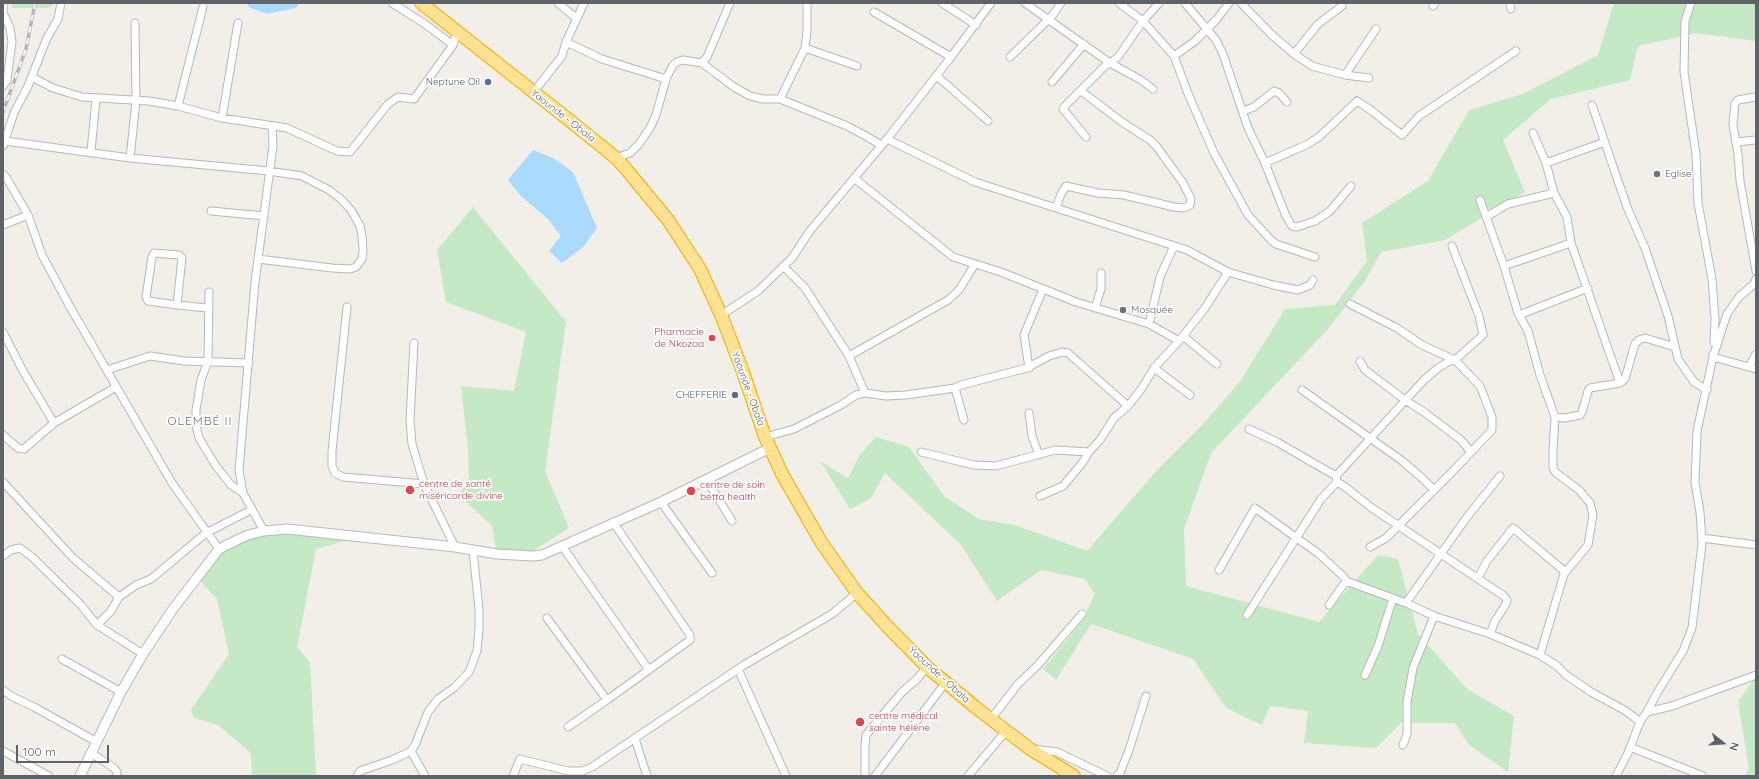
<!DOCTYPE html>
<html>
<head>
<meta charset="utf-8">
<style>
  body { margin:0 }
  #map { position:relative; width:1759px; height:779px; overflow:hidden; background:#f1efe8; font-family:Quicksand,sans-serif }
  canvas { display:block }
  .frame { position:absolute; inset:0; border:4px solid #5f6368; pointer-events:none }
  .north { position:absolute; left:1703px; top:723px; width:40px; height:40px; -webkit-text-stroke:3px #fff; paint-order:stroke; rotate:107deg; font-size:11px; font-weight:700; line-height:16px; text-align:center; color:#5f6368 }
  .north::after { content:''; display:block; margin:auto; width:14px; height:18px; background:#5f6368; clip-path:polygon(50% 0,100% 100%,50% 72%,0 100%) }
  .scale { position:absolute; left:16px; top:745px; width:93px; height:18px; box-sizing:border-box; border:2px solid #5f6368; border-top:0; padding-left:5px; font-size:12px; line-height:14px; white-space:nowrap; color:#5f6368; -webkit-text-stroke:3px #fff; paint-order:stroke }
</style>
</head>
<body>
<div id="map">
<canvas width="1759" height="779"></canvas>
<div class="frame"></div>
<div class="north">N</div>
<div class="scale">100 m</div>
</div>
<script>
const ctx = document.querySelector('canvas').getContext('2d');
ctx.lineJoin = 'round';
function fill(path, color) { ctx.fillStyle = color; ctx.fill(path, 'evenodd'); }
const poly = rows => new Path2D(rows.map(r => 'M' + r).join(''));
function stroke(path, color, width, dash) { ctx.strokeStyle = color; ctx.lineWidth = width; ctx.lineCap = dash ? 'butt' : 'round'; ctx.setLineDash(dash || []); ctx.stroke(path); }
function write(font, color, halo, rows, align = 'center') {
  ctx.font = font + ' Quicksand,sans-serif'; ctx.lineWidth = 3.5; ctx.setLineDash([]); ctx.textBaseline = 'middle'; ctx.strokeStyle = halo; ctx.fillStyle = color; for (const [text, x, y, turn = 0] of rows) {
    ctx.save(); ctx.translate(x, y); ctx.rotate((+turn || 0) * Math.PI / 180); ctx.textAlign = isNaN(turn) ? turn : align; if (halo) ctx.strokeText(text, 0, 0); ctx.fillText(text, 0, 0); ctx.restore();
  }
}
const green = poly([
  [12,3,55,3,48,8,11,8],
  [1614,3,1756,3,1756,41,1696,33,1638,46,1630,80,1551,99,1503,140,1525,192,1445,240,1381,252,1365,281,1328,329,1211,453,1184,529,1186,586,1319,622,1378,555,1398,559,1418,634,1467,689,1514,716,1508,772,1468,744,1455,723,1401,723,1376,748,1304,743,1308,711,1270,706,1262,725,1226,708,1193,659,1091,624,1056,680,1043,669,1081,623,1095,594,1085,579,1041,570,997,601,961,545,885,473,871,498,850,509,820,461,848,478,859,456,876,437,909,447,944,496,979,519,1015,525,1087,551,1159,468,1205,422,1241,380,1285,309,1335,305,1367,261,1362,223,1428,181,1469,110,1523,94,1598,55],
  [473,207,566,322,545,471,569,528,522,558,497,554,492,526,459,495,469,478,468,450,461,386,514,391,526,332,446,302,437,250],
  [264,531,351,539,316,549,297,647,310,662,316,776,252,776,251,753,218,725,194,718,191,710,229,654,217,599,197,577,219,549],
  [1756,677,1756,776,1745,776,1749,769,1738,701]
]);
const water = poly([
  [533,150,553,158,573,172,597,228,583,247,562,263,549,251,561,236,548,219,521,196,508,180]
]);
const river = poly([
  [253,3,267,8,293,3]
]);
const street = poly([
  [392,3,425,24,453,45],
  [558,3,576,18],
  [942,3,976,25],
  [1025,3,1110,63,1118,57,1143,21,1159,3],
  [1119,3,1143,21,1174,56,1195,41,1217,19,1229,3],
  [1185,3,1216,40,1223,54,1248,128,1265,163,1308,144,1319,137,1357,101,1372,111,1402,135,1419,116,1516,51],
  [1241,3,1272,35,1294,54,1318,24,1342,6],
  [1510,3,1511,9],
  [1691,3,1685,21,1684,72,1696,154,1698,203,1712,279,1715,319,1714,343],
  [1433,6,1435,3],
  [3,11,4,3],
  [874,12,951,57],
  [3,13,10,28,12,42,7,80,3,86],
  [566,42,602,59,666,79],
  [805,48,857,66],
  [1294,54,1312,66,1345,75,1369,78],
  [1174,56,1189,96,1214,153,1248,215,1270,239,1276,244,1315,257],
  [1010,57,1052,16,1061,3],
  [702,63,734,87,750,96,763,99,780,99,847,126,864,135,881,145],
  [1345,75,1376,29],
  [937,76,988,121],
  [32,77,53,88,82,97,149,101,178,106,222,118,287,128,337,151,350,152,388,104,398,97,414,99,453,45,457,32],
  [1052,82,1084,44],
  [533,93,562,56,566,42,584,3],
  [1756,97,1738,100,1735,103,1733,125,1738,154,1740,181,1756,271],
  [780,99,805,48,807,31,807,3],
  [1592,105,1627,207,1645,248,1668,316,1678,359,1694,382,1707,390],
  [178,106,203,7],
  [1243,111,1254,107,1274,91,1279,93,1287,102],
  [222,118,238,23],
  [1533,133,1546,163,1554,193,1567,217,1571,243,1620,383],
  [1086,137,1063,109,1065,106,1106,65,1110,63,1141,80,1153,89],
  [887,139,975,182,1187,250,1228,272,1273,285,1298,290,1310,285,1313,280],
  [5,141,130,158,269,171,302,176,329,190,342,200,351,210,360,226,362,236,363,251,362,259,356,267,350,269,332,268,258,259],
  [1736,142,1756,140],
  [3,146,14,113,28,86,47,38,58,19,61,3],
  [91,151,96,99],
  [130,158,136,101,135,23],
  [616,158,630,153,639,144,650,128,656,115,666,79,673,65,677,62,683,60,702,63,707,57,730,3],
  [1265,163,1286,216,1292,226,1297,227,1315,221,1330,211,1351,186],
  [1546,163,1605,142],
  [3,174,6,177,28,215,42,255,69,305,172,483,219,549],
  [854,178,953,257,1001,272,1076,302,1149,324,1179,341],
  [1480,200,1504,266,1518,313,1528,331,1540,375,1555,417],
  [1056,208,1061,194,1066,186,1098,193,1124,195,1174,207,1184,208,1190,205,1191,199,1183,183,1157,147,1150,140,1122,122,1081,91],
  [211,211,264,216],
  [1486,217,1508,204,1554,193],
  [3,225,28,215],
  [1504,266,1571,243],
  [784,267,805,288,849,356,865,393],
  [209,292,208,361,201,380,196,410,196,425,199,438,216,466,231,485,243,493],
  [177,305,182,258,179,255,154,253,152,257,146,297,148,301,177,305,207,308],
  [347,307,332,451,332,466,335,473,343,477,424,484],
  [1095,308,1101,289,1101,273],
  [721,315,758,291,793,257,809,232,887,139,951,57,991,3],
  [1519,315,1588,288],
  [1149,324,1160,277,1174,246],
  [3,332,23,371,54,423],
  [1183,336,1217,364],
  [414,343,410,420,412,444,424,484,455,547],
  [1713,354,1713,357,1756,369],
  [849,356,948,300,959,290,975,264],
  [1360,361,1365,370,1405,400,1424,412,1461,440,1471,452],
  [1749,367,1756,354],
  [1029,368,1024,335,1043,289],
  [1154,368,1190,395],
  [107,370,150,356,184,361,249,363],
  [955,388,964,420],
  [1302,390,1401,460,1422,478,1434,490],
  [1029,413,1032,436,1039,455],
  [1249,429,1277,442,1336,476],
  [3,435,18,448,24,449,54,423,116,387],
  [765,437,794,429,841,405,856,395,865,393,886,396,906,395,955,388,961,385,1027,368,1049,356,1062,352,1068,353,1128,406],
  [921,452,974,465,996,466,1055,450,1089,452,1100,440,1114,418,1128,406,1142,388,1154,368,1179,341,1205,308,1228,272],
  [706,479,732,521],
  [3,482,73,558,119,597],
  [1337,482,1344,486,1372,508,1504,596,1507,600,1506,604,1495,621,1490,634],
  [1040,496,1063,486,1083,462,1089,452],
  [661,502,712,573],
  [264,531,243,493,239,470,255,282,273,146,272,126],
  [1702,538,1756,545],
  [562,546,649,670],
  [1370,547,1386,538,1453,471,1492,430,1492,417,1480,386,1455,360,1483,335,1479,316,1452,246],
  [3,556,11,550,20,548,32,557,81,605,97,625,111,611,119,597,136,585,151,579,206,533,251,510],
  [1219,570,1255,508,1319,554,1344,577,1346,581,1406,603,1434,616,1490,634,1540,655,1557,666,1566,675,1591,692,1626,711,1640,722],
  [1564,574,1588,545,1593,515,1590,503,1579,490,1555,472,1553,468,1553,449,1555,417,1564,418,1580,415,1582,412,1588,391,1590,388,1620,383,1625,379,1635,344,1639,340,1645,338,1675,347],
  [1478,578,1487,561,1513,528,1563,570,1564,574,1540,655],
  [1406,603,1467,517,1500,476],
  [1329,605,1346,581],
  [1247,615,1321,499,1337,482,1336,476,1423,381,1438,368,1448,362,1455,360,1422,345,1397,328,1350,304],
  [547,618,607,700,690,640,690,635,613,522],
  [97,625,143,654],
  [62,659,121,692],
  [738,669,786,776],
  [1365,675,1378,646,1393,598],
  [3,690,11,696,34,707,97,742],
  [1647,712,1657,693,1683,651,1692,628,1702,544,1700,512,1695,483,1697,431,1713,357,1727,314,1739,297,1754,284,1756,279],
  [991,719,1018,684,1037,666,1082,614],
  [568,727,607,700],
  [635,739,647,776],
  [1403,745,1407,734,1407,702,1413,668,1434,616],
  [1630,747,1703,776],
  [1033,749,1057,752,1107,776],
  [3,751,49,776],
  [411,751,425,776],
  [91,753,114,768,117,772,117,776],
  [357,776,360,771,392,760,411,751,415,745,428,712,438,699,455,687,469,672,477,651,479,629,479,609,473,551],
  [513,776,520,759,568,771,583,771,592,767,744,665,832,614,857,593],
  [865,776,865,745,866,735,902,692,917,679,927,667],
  [875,776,946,682],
  [968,776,1006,731],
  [1117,776,1120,773,1129,750,1146,696],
  [1616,776,1628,753,1640,722,1647,712,1672,706,1756,675]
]);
const secondary = poly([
  [80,776,121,692,143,654,173,609,219,549,237,540,248,535,264,531,287,529,455,547,497,554,532,556,542,555,661,502,770,448]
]);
const highway = poly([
  [421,3,569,120,616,158,626,169,668,220,700,269,721,315,743,372,765,437,782,474,821,542,857,593,886,625,927,667,975,707,1030,749,1074,776]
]);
const rail = poly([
  [3,112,26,49,35,3]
]);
const markers = [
  [488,82,4,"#5c6f8a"],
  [1657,174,4,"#6b7280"],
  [1123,310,4,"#6b7280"],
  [712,338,4,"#e0444e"],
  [735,395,4,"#5c6f8a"],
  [410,490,5,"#e0444e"],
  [691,491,5,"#e0444e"],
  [860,722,5,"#e0444e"]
];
const serviceNames = [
  ["Neptune Oil",480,82],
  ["CHEFFERIE",727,395]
];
const streetNames = [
  ["Yaounde - Obala",563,116,38],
  ["Yaounde - Obala",748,389,70],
  ["Yaounde - Obala",939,675,42]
];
const worshipNames = [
  ["Eglise",1665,174],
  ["Mosquée",1131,310]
];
const healthNames = [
  ["Pharmacie",704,332,"right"],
  ["de Nkozoa",704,344,"right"],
  ["centre de santé",419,484],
  ["miséricorde divine",419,496],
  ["centre de soin",700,485],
  ["betta health",700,497],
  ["centre médical",869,716],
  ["sainte héléne",869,728]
];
const quarterNames = [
  ["OLEMBÉ II",200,421]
];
fill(green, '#c5e8c5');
fill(water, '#aadaff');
stroke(river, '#aadaff', 11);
stroke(street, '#b5b8bc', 9);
stroke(secondary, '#b6babf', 11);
stroke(highway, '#f9ab00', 14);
stroke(street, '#fff', 7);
stroke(secondary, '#fff', 9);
stroke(highway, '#fde293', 12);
stroke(rail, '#b6b7b8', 3.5);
stroke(rail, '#fff', 2, [6]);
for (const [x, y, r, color] of markers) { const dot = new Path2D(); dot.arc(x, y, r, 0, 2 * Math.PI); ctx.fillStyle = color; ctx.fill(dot); stroke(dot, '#fff', 1.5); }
write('10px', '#4e5e75', '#fff', serviceNames, 'right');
write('10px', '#5f6368', '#fff', streetNames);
write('10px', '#5b616d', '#fff', worshipNames, 'left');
write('10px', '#be3a42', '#fff', healthNames, 'left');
ctx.letterSpacing = '1px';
write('12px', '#70757a', '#fff', quarterNames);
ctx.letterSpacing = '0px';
</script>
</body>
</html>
